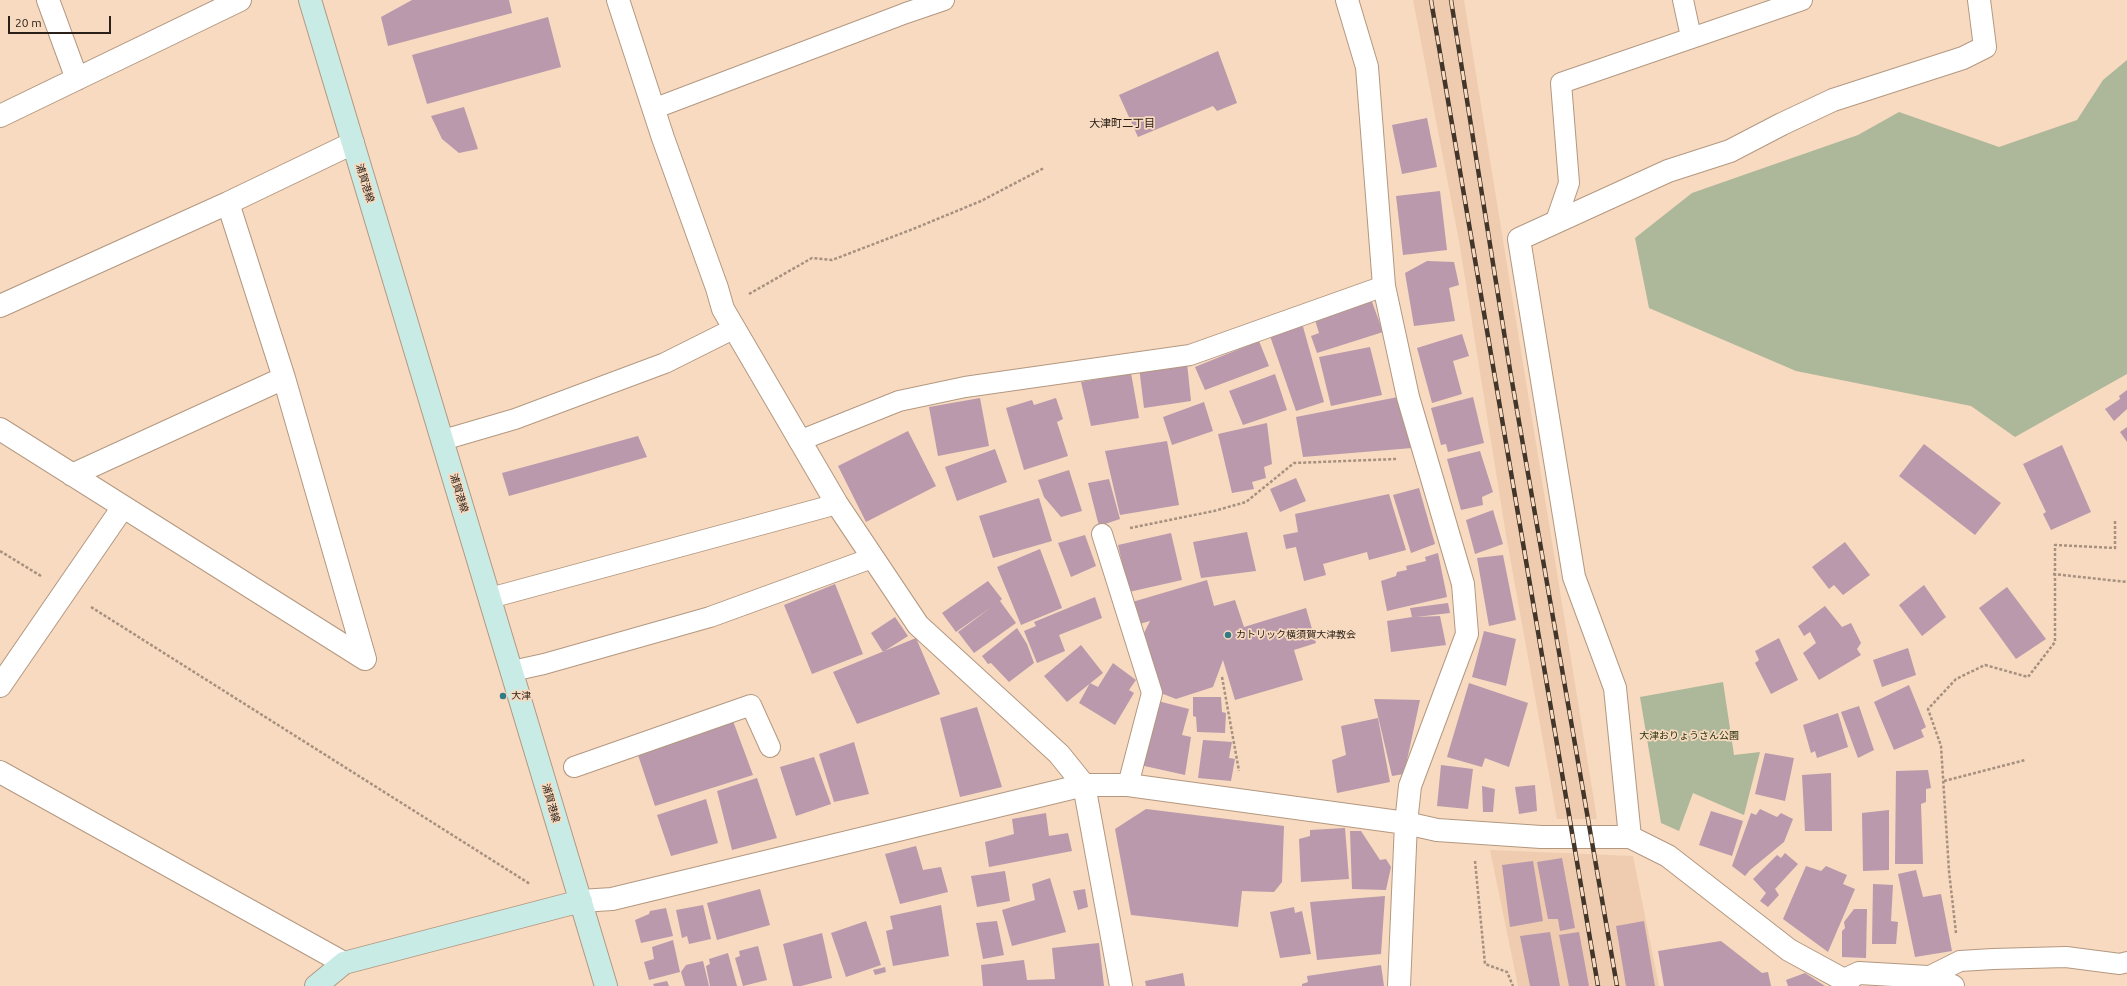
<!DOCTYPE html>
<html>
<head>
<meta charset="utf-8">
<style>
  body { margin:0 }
  #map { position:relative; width:2127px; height:986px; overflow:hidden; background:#f7dac0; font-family:Ubuntu,sans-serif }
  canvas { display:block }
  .scale { position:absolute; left:8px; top:16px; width:103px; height:18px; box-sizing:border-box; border:2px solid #2b2017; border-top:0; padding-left:5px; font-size:12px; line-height:14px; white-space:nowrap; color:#2b2017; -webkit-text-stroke:3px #f7dac0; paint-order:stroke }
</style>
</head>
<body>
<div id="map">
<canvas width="2127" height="986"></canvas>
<div class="scale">20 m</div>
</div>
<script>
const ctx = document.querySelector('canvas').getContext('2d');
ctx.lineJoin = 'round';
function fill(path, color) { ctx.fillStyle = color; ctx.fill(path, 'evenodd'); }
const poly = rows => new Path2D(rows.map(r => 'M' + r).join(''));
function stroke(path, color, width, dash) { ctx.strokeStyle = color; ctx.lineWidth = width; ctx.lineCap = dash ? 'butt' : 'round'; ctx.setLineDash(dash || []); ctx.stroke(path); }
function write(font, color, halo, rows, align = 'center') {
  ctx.font = font + ' Ubuntu,"Noto Sans JP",sans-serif'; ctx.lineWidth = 3.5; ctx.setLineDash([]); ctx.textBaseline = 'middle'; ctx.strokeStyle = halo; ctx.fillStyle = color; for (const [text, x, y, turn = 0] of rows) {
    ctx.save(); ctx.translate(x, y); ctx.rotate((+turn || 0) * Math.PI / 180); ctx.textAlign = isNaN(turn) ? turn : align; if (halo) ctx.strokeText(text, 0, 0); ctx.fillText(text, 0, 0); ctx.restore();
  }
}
const built = poly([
  [1413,0,1464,0,1597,819,1557,819,1506,535,1459,241],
  [1490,850,1633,856,1659,986,1518,986]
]);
const green = poly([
  [2127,60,2127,374,2015,437,1971,406,1796,371,1649,308,1635,238,1692,193,1858,135,1899,112,1999,147,2077,120,2103,80],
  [1723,682,1734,755,1760,752,1744,815,1693,793,1679,831,1661,823,1640,697]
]);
const building = poly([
  [412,0,509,0,512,13,388,46,381,17],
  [548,17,561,67,427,104,412,55],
  [1218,51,1237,103,1217,111,1213,106,1138,137,1119,95],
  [464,107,478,149,459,153,442,139,431,116],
  [1427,118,1437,167,1402,174,1392,125],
  [1440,191,1447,250,1403,255,1396,196],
  [1427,261,1454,262,1459,285,1449,288,1455,321,1414,326,1405,273],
  [1371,299,1383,332,1317,353,1311,336,1319,333,1315,320],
  [1302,323,1324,402,1296,411,1270,336],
  [1462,334,1469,356,1453,361,1462,394,1432,403,1417,348],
  [1259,341,1269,366,1205,390,1195,367],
  [1370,347,1382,395,1331,406,1319,357],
  [1187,363,1191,401,1144,408,1139,367],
  [1131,373,1139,418,1091,426,1081,382],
  [1275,374,1287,410,1243,425,1229,391],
  [2127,390,2127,409,2114,421,2105,409,2120,399,2119,396],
  [1398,397,1412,448,1303,457,1296,417],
  [1473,397,1484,443,1448,452,1446,444,1441,445,1431,408],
  [980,398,989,446,938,456,929,407],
  [1056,398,1063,419,1057,422,1068,456,1024,470,1006,408,1032,400,1034,405],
  [1204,402,1213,431,1172,445,1163,417],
  [1267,423,1272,464,1264,467,1266,478,1252,482,1254,489,1232,493,1218,434],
  [2127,427,2127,442,2120,432],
  [908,431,936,486,866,522,838,466],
  [638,436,647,457,509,496,502,473],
  [1167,441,1179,505,1120,515,1105,451],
  [1924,444,2001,503,1975,535,1899,476],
  [2062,445,2091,512,2051,530,2043,514,2046,512,2023,464],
  [995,449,1007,482,957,501,945,467],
  [1480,451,1493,492,1482,497,1483,505,1461,510,1447,459],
  [1069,470,1082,511,1061,517,1044,497,1038,480],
  [1296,478,1306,501,1280,512,1270,489],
  [1109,479,1120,519,1099,526,1088,483],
  [1419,488,1435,544,1411,553,1393,495],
  [1389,494,1406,550,1369,560,1367,552,1323,564,1326,575,1304,581,1296,547,1286,549,1283,535,1298,532,1295,514],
  [1039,498,1052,541,993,558,979,516],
  [1493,510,1503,544,1475,554,1466,520],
  [1247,532,1256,571,1201,578,1193,542],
  [1171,533,1182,580,1129,592,1118,545],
  [1085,535,1096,566,1071,577,1058,543],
  [1845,542,1870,575,1843,595,1834,585,1829,589,1812,567],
  [1040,549,1062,608,1021,625,997,567],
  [1438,553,1447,597,1387,611,1381,581,1396,576,1397,572,1407,570,1406,566,1426,561,1425,557],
  [1503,555,1516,620,1489,626,1477,558],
  [1207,580,1214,606,1235,600,1244,627,1306,608,1316,643,1294,650,1303,680,1235,700,1223,660,1213,687,1176,699,1153,690,1138,645,1150,621,1136,625,1129,603],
  [988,581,1002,599,1000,601,1016,623,974,653,958,632,993,606,956,632,942,613],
  [835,584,863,654,812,674,784,605],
  [1924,585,1946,617,1922,636,1899,605],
  [2007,587,2046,639,2016,659,1979,608],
  [1095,597,1102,618,1059,635,1065,651,1037,663,1024,631,1036,626,1034,622],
  [1448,603,1450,613,1416,617,1440,616,1446,645,1391,652,1387,621,1412,617,1410,608],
  [1825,606,1842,627,1851,623,1861,643,1857,649,1861,655,1819,680,1803,653,1816,643,1810,632,1804,636,1798,626],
  [895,617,908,636,883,652,871,633],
  [1017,628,1027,644,1034,663,1009,682,991,663,988,664,982,656],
  [1484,631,1516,639,1506,686,1472,677],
  [916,638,940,694,857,724,833,672],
  [1779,638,1798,680,1771,694,1755,663,1759,660,1755,651],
  [1081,645,1103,673,1067,702,1044,676],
  [1908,648,1916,675,1882,687,1873,660],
  [1113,663,1136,680,1129,690,1134,693,1115,725,1079,703,1090,683,1098,687],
  [1469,683,1528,703,1509,767,1485,758,1482,767,1447,757],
  [1909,685,1926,727,1921,730,1924,737,1894,750,1874,702],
  [1193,697,1221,697,1222,712,1226,713,1225,733,1197,732,1196,717,1193,716],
  [1374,699,1420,700,1404,774,1392,776],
  [1154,700,1189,709,1182,735,1191,737,1185,775,1140,765],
  [1859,706,1874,750,1858,758,1841,712],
  [977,707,1002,787,960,797,940,718],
  [1838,713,1848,747,1817,758,1815,751,1811,753,1803,725],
  [1378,718,1390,782,1337,793,1332,760,1346,755,1341,726],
  [733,721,753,775,655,806,637,752],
  [1203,740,1232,742,1229,758,1235,759,1231,781,1198,778],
  [854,742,869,794,834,802,819,754],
  [1765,753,1794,758,1785,801,1755,794],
  [814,757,831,804,796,816,780,767],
  [1441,765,1473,769,1468,809,1437,806],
  [1928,770,1931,788,1926,789,1926,802,1921,804,1923,864,1895,864,1896,771],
  [1831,773,1832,831,1805,831,1802,775],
  [757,778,777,838,732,850,717,791],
  [1535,785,1537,811,1519,814,1515,787],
  [1482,786,1495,789,1493,812,1483,812],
  [706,799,718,843,671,856,657,815],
  [1146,809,1284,826,1282,882,1274,892,1242,891,1238,927,1131,915,1115,829],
  [1760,809,1777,817,1781,813,1793,819,1784,842,1750,870,1745,876,1732,866,1751,813,1756,815],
  [1889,810,1889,870,1863,871,1862,813],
  [1711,811,1743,821,1732,856,1699,845],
  [1046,813,1049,836,1068,833,1072,851,989,867,985,842,1014,834,1012,819],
  [1345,828,1349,879,1301,882,1299,839,1310,836,1310,830],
  [1350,831,1361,831,1380,860,1386,859,1391,867,1386,890,1352,889],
  [916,846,923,870,941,867,948,892,900,904,885,854],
  [1785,853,1798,864,1775,889,1779,895,1768,907,1760,901,1766,893,1753,879,1777,855,1781,858],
  [1562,858,1575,928,1560,931,1558,919,1548,919,1537,862],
  [1533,861,1543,921,1510,927,1502,865],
  [1806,866,1821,871,1826,866,1847,875,1843,884,1855,889,1828,952,1783,919],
  [1916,870,1923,897,1941,894,1952,951,1915,957,1898,874],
  [1005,871,1010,901,977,907,971,876],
  [1050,878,1066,932,1012,946,1002,910,1035,900,1032,884],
  [1873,884,1893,885,1891,921,1898,922,1896,944,1872,944],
  [760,889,770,925,717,940,707,903],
  [1085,889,1088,907,1078,910,1073,891],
  [1385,896,1381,954,1317,960,1310,902],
  [703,905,711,939,689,944,687,936,682,938,676,910],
  [941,905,949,956,893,966,886,931,893,929,890,916],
  [1294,907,1295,913,1302,911,1311,954,1280,958,1270,912],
  [666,908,673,936,641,943,635,920,649,914,650,911],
  [1854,909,1867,909,1866,958,1842,957,1842,931,1845,928,1844,922],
  [866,921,881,965,846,977,831,933],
  [997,921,1004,955,983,959,976,923],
  [1644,921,1655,986,1626,986,1616,926],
  [1550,932,1560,986,1530,986,1520,936],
  [1579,932,1589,986,1569,986,1559,935],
  [822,933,832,978,801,986,793,986,783,944],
  [673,940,680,972,649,980,644,962,654,959,652,947],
  [1721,941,1762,973,1768,972,1771,986,1664,986,1658,951],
  [1099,943,1104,986,983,986,981,965,1024,960,1027,980,1055,979,1052,948],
  [758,946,767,980,743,986,735,958,740,956,739,951],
  [728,953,737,986,710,986,706,966,710,964,709,959],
  [703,961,709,986,685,986,681,972,686,965],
  [1381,965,1384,986,1302,986,1302,984,1308,982,1307,976],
  [885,967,886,972,875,975,873,970],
  [1183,973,1185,986,1146,986,1145,981],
  [1805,973,1825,986,1788,986,1786,980],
  [667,981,669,986,654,986,653,984]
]);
const path = poly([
  [749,294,812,258,832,260,913,229,981,201,1044,168],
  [1130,528,1214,511,1246,502,1294,463,1396,459],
  [0,551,41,576],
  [2053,574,2127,582],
  [91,607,530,884],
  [1222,677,1239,771],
  [1944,781,2025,760],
  [1475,861,1485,964,1507,972,1513,986],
  [1956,933,1949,871,1941,746,1928,709,1956,679,1985,665,2028,677,2055,642,2055,545,2115,548,2115,519]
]);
const lane = poly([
  [1683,0,1691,37],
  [653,109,906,13,944,0],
  [1556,221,1569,183,1561,83,1802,0],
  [443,440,515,419,665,363,733,329],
  [799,441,899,401,965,387,1190,355,1384,286],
  [1102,534,1152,693,1128,785],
  [490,598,837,504],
  [512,671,544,664,710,617,872,558],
  [574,767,751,705,770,747],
  [1928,977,1960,961,1993,959,2066,957,2120,964,2127,962]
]);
const street = poly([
  [48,0,77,79],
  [618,0,663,138,717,288,723,309,837,504,918,625,1059,754,1084,785,1121,986],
  [0,116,240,0],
  [0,306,228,203,353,143],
  [0,429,365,659,284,378,228,203],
  [72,475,284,378],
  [0,686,123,507],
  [0,772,344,963],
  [1630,837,1615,688,1574,577,1519,239,1668,171,1730,151,1782,124,1833,100,1963,58,1985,47,1979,0],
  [581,901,612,899,1084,785,1128,785,1406,823,1410,786,1467,634,1463,584,1408,397,1384,286,1367,67,1347,0],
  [1844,980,1859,973,1928,977,1953,986],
  [1399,986,1406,823,1437,830,1541,837,1630,837,1668,856,1789,950,1844,980,1848,986]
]);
const secondary = poly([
  [310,0,606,986],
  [316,986,344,963,581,901]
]);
const rail = poly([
  [1431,0,1598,986],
  [1451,0,1510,370,1617,986]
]);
const markers = [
  [1228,635,4,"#337b84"],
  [503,696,4,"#337b84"]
];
const streetNames = [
  ["浦賀港線",365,183,73],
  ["浦賀港線",459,493,73],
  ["浦賀港線",551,803,74]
];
const poiNames = [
  ["カトリック横須賀大津教会",1236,635],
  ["大津",511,696]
];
const parkNames = [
  ["大津おりょうさん公園",1689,736]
];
const neighbourhoodNames = [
  ["大津町二丁目",1122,123]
];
fill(built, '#efccaf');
fill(green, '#adb79a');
fill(building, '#b999ab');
stroke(lane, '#b39880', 22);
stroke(street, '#b39880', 24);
stroke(secondary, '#b39880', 24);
stroke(path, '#a7917e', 2.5, [3, 2]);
stroke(lane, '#fff', 20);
stroke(street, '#fff', 22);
stroke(secondary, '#c9ebe6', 22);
stroke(rail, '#42352a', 4.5);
stroke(rail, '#f7dac0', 3, [9]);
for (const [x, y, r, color] of markers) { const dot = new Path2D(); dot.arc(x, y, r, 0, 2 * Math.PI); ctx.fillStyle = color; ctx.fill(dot); stroke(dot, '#f7dac0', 1.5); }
write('10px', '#2b2017', '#f7dac0', streetNames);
write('10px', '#2b2017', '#f7dac0', poiNames, 'left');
write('10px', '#253009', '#f7dac0', parkNames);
write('11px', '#2b2017', '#f7dac0', neighbourhoodNames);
</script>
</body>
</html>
